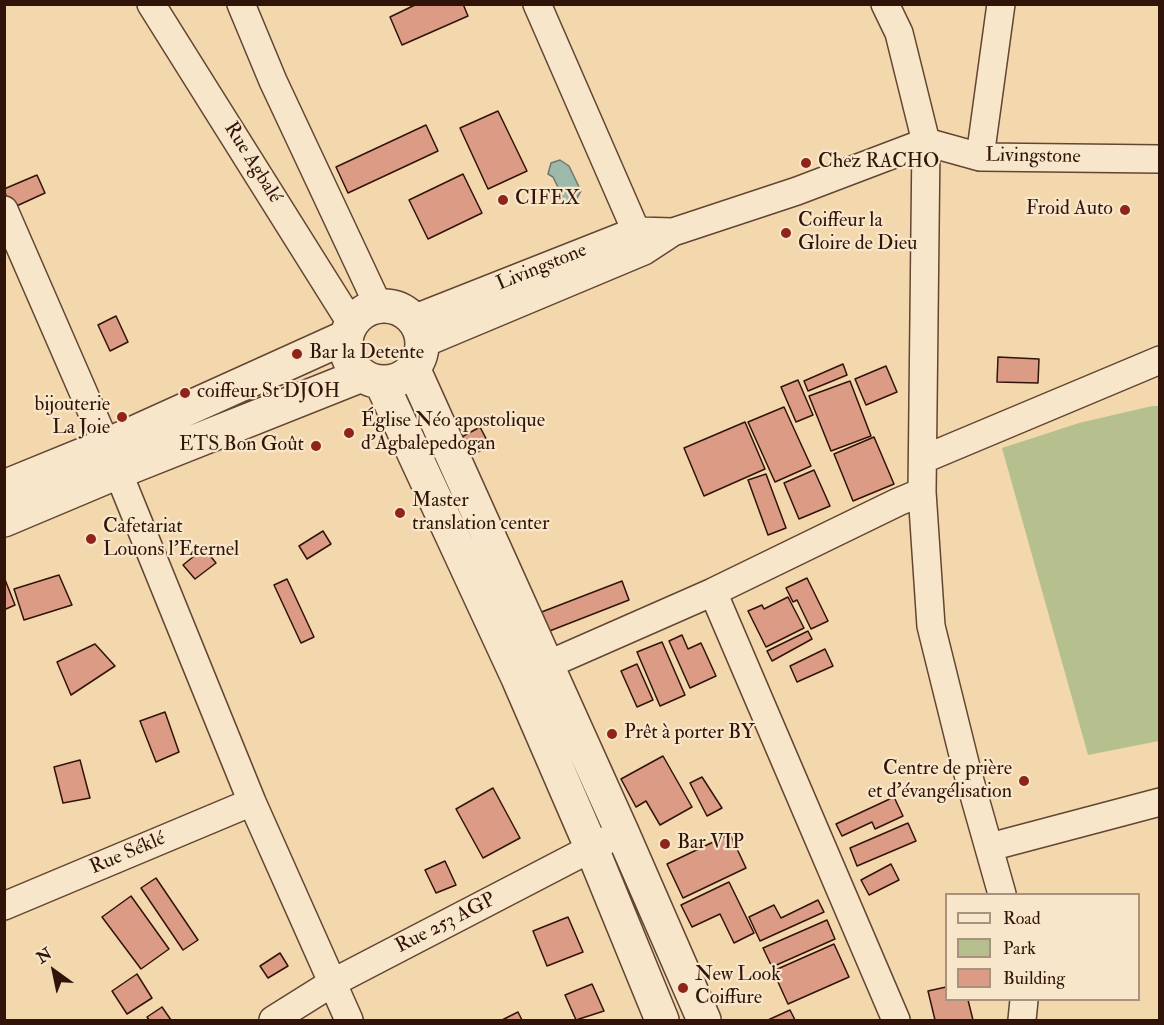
<!DOCTYPE html>
<html>
<head>
<meta charset="utf-8">
<style>
  body { margin:0 }
  #map { position:relative; width:1164px; height:1025px; overflow:hidden; background:#f4d8ad; font-family:"IM FELL Double Pica",serif }
  canvas { display:block }
  .frame { position:absolute; inset:0; border:6px solid #311409; pointer-events:none }
  .legend { position:absolute; left:945px; top:893px; width:195px; height:108px; box-sizing:border-box; background:#f8e6ca; border:2px solid #a8927d; margin:0; padding:8px 10px; list-style:none; font-size:18px; color:#311409 }
  .legend li { display:flex; align-items:center; gap:12px; height:30px }
  .legend b { width:30px; border:2px solid #a8927d }
  .north { position:absolute; left:24px; top:941px; width:60px; height:60px; -webkit-text-stroke:4px #f8e6ca; paint-order:stroke; rotate:327deg; font-size:16px; font-weight:700; line-height:24px; text-align:center; color:#311409 }
  .north::after { content:''; display:block; margin:auto; width:21px; height:27px; background:#311409; clip-path:polygon(50% 0,100% 100%,50% 72%,0 100%) }
</style>
</head>
<body>
<div id="map">
<canvas width="1164" height="1025"></canvas>
<div class="frame"></div>
<ul class="legend">
<li><b style="height:8px;background:#f8e6ca"></b>Road</li>
<li><b style="height:16px;background:#b6c08e"></b>Park</li>
<li><b style="height:16px;background:#db9b84"></b>Building</li>
</ul>
<div class="north">N</div>
</div>
<script>
const ctx = document.querySelector('canvas').getContext('2d');
ctx.lineJoin = 'round';
function fill(path, color) { ctx.fillStyle = color; ctx.fill(path, 'evenodd'); }
const poly = rows => new Path2D(rows.map(r => 'M' + r).join(''));
function stroke(path, color, width, dash) { ctx.strokeStyle = color; ctx.lineWidth = width; ctx.lineCap = dash ? 'butt' : 'round'; ctx.setLineDash(dash || []); ctx.stroke(path); }
function write(font, color, halo, rows, align = 'center') {
  ctx.font = font + ' "IM FELL Double Pica",serif'; ctx.lineWidth = 4.5; ctx.setLineDash([]); ctx.textBaseline = 'middle'; ctx.strokeStyle = halo; ctx.fillStyle = color; for (const [text, x, y, turn = 0] of rows) {
    ctx.save(); ctx.translate(x, y); ctx.rotate((+turn || 0) * Math.PI / 180); ctx.textAlign = isNaN(turn) ? turn : align; if (halo) ctx.strokeText(text, 0, 0); ctx.fillText(text, 0, 0); ctx.restore();
  }
}
const green = poly([
  [1152,406,1160,406,1159,741,1088,755,1002,448,1079,423]
]);
const water = poly([
  [560,160,569,166,581,191,576,200,566,204,553,177,548,174,551,163,560,160]
]);
const building = poly([
  [417,4,463,4,468,16,402,45,390,17,417,4],
  [498,111,527,171,488,189,460,128,498,111],
  [426,125,438,151,348,193,336,167,426,125],
  [463,174,482,213,428,239,409,200,463,174],
  [37,175,45,193,10,209,4,189,37,175],
  [116,316,128,342,110,351,98,325,116,316],
  [998,357,1039,359,1038,383,997,382,998,357],
  [843,364,847,375,808,391,804,381,843,364],
  [886,366,897,392,866,405,855,379,886,366],
  [798,380,813,415,796,422,781,387,798,380],
  [850,381,871,436,831,451,809,396,850,381],
  [784,407,811,466,775,482,748,422,784,407],
  [745,422,765,469,704,496,684,448,745,422],
  [480,427,490,446,467,457,458,439,480,427],
  [874,437,894,484,853,501,834,454,874,437],
  [814,470,830,506,799,519,784,483,814,470],
  [766,474,786,528,768,535,748,480,766,474],
  [323,531,331,544,307,559,299,546,323,531],
  [204,548,216,563,195,579,183,565,204,548],
  [59,575,72,605,24,620,14,589,59,575],
  [4,577,15,605,6,609,4,607,4,577],
  [807,578,828,621,811,629,797,600,793,602,786,588,807,578],
  [287,579,314,637,301,643,274,585,287,579],
  [622,581,629,600,547,632,539,613,622,581],
  [788,597,804,628,766,647,748,611,762,605,764,609,788,597],
  [808,631,812,639,772,661,767,651,808,631],
  [682,635,688,649,701,643,716,676,690,688,669,641,682,635],
  [662,642,685,695,660,706,637,652,662,642],
  [95,644,115,666,71,695,57,662,95,644],
  [825,649,833,666,797,682,790,666,825,649],
  [637,664,653,700,637,707,621,671,637,664],
  [165,712,179,752,156,762,140,721,165,712],
  [663,756,692,807,660,825,646,801,636,807,621,779,663,756],
  [80,760,90,798,63,803,54,767,80,760],
  [702,777,722,808,707,816,690,783,702,777],
  [493,788,520,838,483,858,456,809,493,788],
  [894,797,903,816,875,829,872,822,842,836,836,824,894,797],
  [908,823,916,841,857,866,850,848,908,823],
  [730,834,746,868,683,898,667,864,730,834],
  [445,861,456,885,436,893,425,870,445,861],
  [891,864,899,880,869,895,861,880,891,864],
  [156,878,198,940,183,950,141,888,156,878],
  [729,882,754,933,734,943,720,914,692,927,681,905,729,882],
  [131,896,169,949,141,969,102,917,131,896],
  [818,900,824,912,760,941,749,917,774,905,781,918,818,900],
  [568,917,583,952,547,966,533,931,568,917],
  [827,920,835,939,772,967,763,948,827,920],
  [834,944,849,977,788,1004,773,971,834,944],
  [280,953,288,966,268,978,260,966,280,953],
  [137,974,152,998,127,1014,112,991,137,974],
  [592,984,604,1011,576,1020,565,995,592,984],
  [946,987,946,1000,968,1000,973,1020,935,1020,928,991,946,987],
  [162,1007,171,1020,149,1020,147,1017,162,1007],
  [790,1010,795,1020,768,1020,790,1010],
  [518,1012,522,1020,502,1020,518,1012]
]);
const minor = poly([
  [151,4,351,323],
  [241,4,273,81,378,305],
  [537,4,643,247],
  [885,4,899,33,926,142,922,492,931,626,966,767,1002,894],
  [980,157,1001,4],
  [4,210,118,472,252,802,349,1020],
  [413,319,636,231,673,232],
  [422,344,644,251,673,232,797,191,926,142,980,157,1160,159],
  [924,459,1160,360],
  [713,592,896,1020],
  [547,665,713,592,898,502,922,492],
  [990,847,1160,802],
  [4,906,252,802],
  [273,1020,332,983,609,839],
  [1022,1020,1024,1000]
]);
const tertiary = poly([
  '346 344a38 38 0 1 1 76 0a38 38 0 1 1-76 0Z',
  [413,368,622,832,704,1020],
  [381,382,518,678,592,849,662,1020],
  [4,487,107,445,346,337],
  [4,520,118,472,362,375]
]);
const markers = [
  [806,163,6,"#8f2418"],
  [503,200,6,"#8f2418"],
  [1125,210,6,"#8f2418"],
  [786,233,6,"#8f2418"],
  [297,354,6,"#8f2418"],
  [185,393,6,"#8f2418"],
  [122,417,6,"#8f2418"],
  [349,433,6,"#8f2418"],
  [316,446,6,"#8f2418"],
  [400,513,6,"#8f2418"],
  [91,539,6,"#8f2418"],
  [612,734,6,"#8f2418"],
  [1024,781,6,"#8f2418"],
  [665,844,6,"#8f2418"],
  [683,988,6,"#8f2418"]
];
const streetNames = [
  ["Livingstone",1033,157,1],
  ["Rue Agbalé",252,163,58],
  ["Livingstone",542,268,-22],
  ["Rue Séklé",128,854,-23],
  ["Rue 253 AGP",446,924,-27]
];
const poiNames = [
  ["Chez RACHO",818,163],
  ["CIFEX",515,200],
  ["Froid Auto",1113,210,"right"],
  ["Coiffeur la",798,222],
  ["Gloire de Dieu",798,245],
  ["Bar la Detente",309,354],
  ["coiffeur St DJOH",197,393],
  ["bijouterie",110,406,"right"],
  ["La Joie",110,429,"right"],
  ["Église Néo apostolique",361,422],
  ["d'Agbalepedogan",361,445],
  ["ETS Bon Goût",304,446,"right"],
  ["Master",412,502],
  ["translation center",412,525],
  ["Cafetariat",103,528],
  ["Louons l'Eternel",103,551],
  ["Prêt à porter BY",624,734],
  ["Centre de prière",1012,770,"right"],
  ["et d'évangélisation",1012,793,"right"],
  ["Bar VIP",677,844],
  ["New Look",695,976],
  ["Coiffure",695,999]
];
fill(green, '#b6c08e');
fill(water, '#9cb9ac');
stroke(water, '#71776b', 1.5);
fill(building, '#db9b84');
stroke(building, '#311409', 1.5);
stroke(minor, '#624532', 30);
stroke(tertiary, '#624532', 36);
stroke(minor, '#f8e6ca', 27);
stroke(tertiary, '#f8e6ca', 33);
for (const [x, y, r, color] of markers) { const dot = new Path2D(); dot.arc(x, y, r, 0, 2 * Math.PI); ctx.fillStyle = color; ctx.fill(dot); stroke(dot, '#f8e6ca', 2); }
write('20px', '#311409', '#f8e6ca', streetNames);
write('20px', '#311409', '#f8e6ca', poiNames, 'left');
</script>
</body>
</html>
